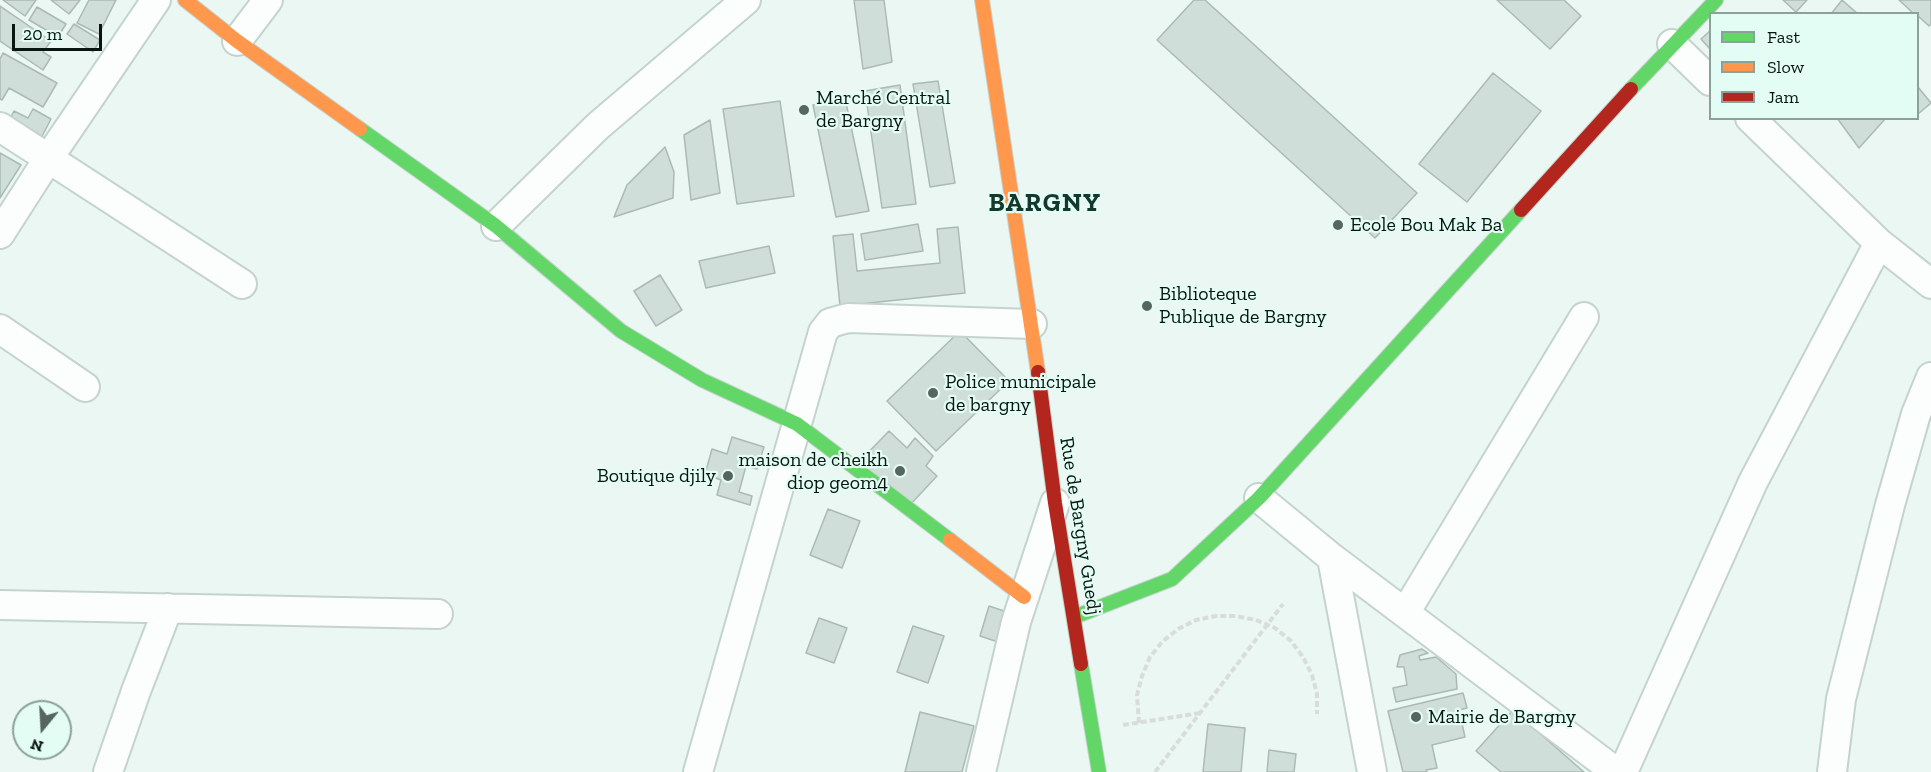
<!DOCTYPE html>
<html>
<head>
<meta charset="utf-8">
<style>
  body { margin:0 }
  #map { position:relative; width:1931px; height:772px; overflow:hidden; background:#eaf7f3; font-family:"Zilla Slab",serif }
  canvas { display:block }
  .legend { position:absolute; left:1709px; top:12px; width:210px; height:108px; box-sizing:border-box; background:#e4fdf4; border:2px solid #8ca199; margin:0; padding:8px 10px; list-style:none; font-size:18px; color:#071611 }
  .legend li { display:flex; align-items:center; gap:12px; height:30px }
  .legend b { width:30px; border:2px solid #8ca199 }
  .north { position:absolute; left:12px; top:700px; width:60px; height:60px; box-sizing:border-box; background:#e4fdf4; border:2px solid #8ca199; border-radius:50%; rotate:198deg; font-size:16px; font-weight:700; line-height:24px; text-align:center; color:#071611 }
  .north::after { content:''; display:block; margin:auto; width:21px; height:27px; background:#566560; clip-path:polygon(50% 0,100% 100%,50% 72%,0 100%) }
  .scale { position:absolute; left:12px; top:24px; width:90px; height:27px; box-sizing:border-box; border:3px solid #071611; border-top:0; padding-left:8px; font-size:18px; line-height:21px; white-space:nowrap; color:#071611; -webkit-text-stroke:4px #e4fdf4; paint-order:stroke }
</style>
</head>
<body>
<div id="map">
<canvas width="1931" height="772"></canvas>
<ul class="legend">
<li><b style="height:8px;background:#63d668"></b>Fast</li>
<li><b style="height:8px;background:#ff974d"></b>Slow</li>
<li><b style="height:8px;background:#b3261e"></b>Jam</li>
</ul>
<div class="north">N</div>
<div class="scale">20 m</div>
</div>
<script>
const ctx = document.querySelector('canvas').getContext('2d');
ctx.lineJoin = 'round';
function fill(path, color) { ctx.fillStyle = color; ctx.fill(path, 'evenodd'); }
const poly = rows => new Path2D(rows.map(r => 'M' + r).join(''));
function stroke(path, color, width, dash) { ctx.strokeStyle = color; ctx.lineWidth = width; ctx.lineCap = dash ? 'butt' : 'round'; ctx.setLineDash(dash || []); ctx.stroke(path); }
function write(font, color, halo, rows, align = 'center') {
  ctx.font = font + ' "Zilla Slab",serif'; ctx.lineWidth = 4.5; ctx.setLineDash([]); ctx.textBaseline = 'middle'; ctx.strokeStyle = halo; ctx.fillStyle = color; for (const [text, x, y, turn = 0] of rows) {
    ctx.save(); ctx.translate(x, y); ctx.rotate((+turn || 0) * Math.PI / 180); ctx.textAlign = isNaN(turn) ? turn : align; if (halo) ctx.strokeText(text, 0, 0); ctx.fillText(text, 0, 0); ctx.restore();
  }
}
const building = poly([
  [3,0,36,0,25,16,3,0],
  [51,0,80,0,69,14,51,0],
  [89,0,116,0,99,34,77,23,89,0],
  [854,0,884,0,892,62,863,69,854,0],
  [1194,0,1205,0,1417,193,1375,238,1157,40,1194,0],
  [1497,0,1564,0,1581,16,1550,49,1497,0],
  [1783,0,1807,0,1796,12,1783,0],
  [1842,0,1858,14,1831,14,1842,0],
  [1899,0,1931,0,1931,24,1929,26,1918,16,1918,14,1914,14,1899,0],
  [0,6,51,41,43,52,51,57,43,70,0,41,0,6],
  [37,7,66,24,58,37,29,20,37,7],
  [74,24,100,40,93,52,67,34,74,24],
  [1710,31,1710,49,1701,39,1710,31],
  [3,53,57,83,43,107,9,88,2,100,0,99,0,59,3,53],
  [1493,73,1541,111,1467,202,1419,164,1493,73],
  [938,81,955,183,930,187,913,84,938,81],
  [900,85,916,204,882,208,865,91,900,85],
  [1918,87,1931,103,1918,114,1918,87],
  [845,98,869,211,836,217,813,105,845,98],
  [780,101,794,196,737,204,723,109,780,101],
  [33,109,51,119,37,146,5,128,14,111,28,118,33,109],
  [1837,118,1886,118,1859,148,1837,118],
  [710,120,720,193,691,200,684,135,710,120],
  [665,147,674,172,673,198,614,217,627,185,665,147],
  [0,153,21,165,0,198,0,153],
  [918,224,923,251,865,260,861,234,918,224],
  [958,227,965,293,840,306,833,236,853,234,857,271,940,263,937,229,958,227],
  [769,246,775,273,706,288,699,261,769,246],
  [660,275,682,310,656,326,634,291,660,275],
  [960,331,1009,381,936,451,887,401,960,331],
  [889,431,907,448,915,438,933,456,926,466,937,476,909,506,859,462,889,431],
  [732,437,764,447,757,469,746,466,739,492,752,496,750,505,717,495,721,480,705,474,712,449,727,454,732,437],
  [828,509,860,521,842,568,810,555,828,509],
  [989,606,1007,612,998,642,980,636,989,606],
  [819,618,847,628,834,663,806,653,819,618],
  [913,626,944,636,928,683,897,672,913,626],
  [1422,649,1428,653,1419,656,1420,660,1436,657,1456,674,1457,689,1396,702,1393,688,1407,685,1404,667,1397,667,1400,655,1422,649],
  [1463,693,1467,708,1459,710,1465,737,1432,745,1437,768,1426,770,1427,772,1403,772,1388,711,1463,693],
  [1513,710,1584,772,1501,772,1476,751,1513,710],
  [920,712,974,726,962,772,905,772,920,712],
  [1208,724,1245,728,1241,772,1203,772,1208,724],
  [1269,750,1296,754,1294,772,1267,772,1269,750]
]);
const path = poly([
  [1139,723,1137,695,1142,676,1150,657,1162,642,1178,629,1196,620,1216,616,1236,616,1256,620,1275,628,1291,641,1303,657,1312,675,1317,694,1317,714],
  [1123,725,1200,713],
  [1155,772,1283,604]
]);
const street = poly([
  [237,41,268,0],
  [1672,44,1710,81],
  [1750,118,1879,243,1931,284],
  [0,127,242,284],
  [496,226,598,126,746,0],
  [0,234,48,159,156,0],
  [0,329,85,387],
  [1259,498,1332,558,1616,772],
  [1332,558,1372,772],
  [0,605,438,614],
  [1405,613,1584,317],
  [108,772,136,691,168,608],
  [698,772,823,332,830,323,848,318,1032,324],
  [981,772,1016,622,1055,503],
  [1623,772,1753,482,1879,243],
  [1832,772,1841,699,1890,505,1916,414,1931,377]
]);
const fast = poly([
  [1631,89,1716,0],
  [360,129,496,226,621,331,702,380,797,424,950,540],
  [1074,617,1172,579,1259,498,1521,210],
  [1081,664,1099,772]
]);
const slow = poly([
  [185,0,237,41,360,129],
  [982,0,1038,372],
  [950,540,1024,597]
]);
const jam = poly([
  [1521,210,1631,89],
  [1038,372,1055,503,1081,664]
]);
const markers = [
  [804,110,6,"#566560"],
  [1338,225,6,"#566560"],
  [1147,306,6,"#566560"],
  [933,393,6,"#566560"],
  [900,471,6,"#566560"],
  [728,476,6,"#566560"],
  [1416,717,6,"#566560"]
];
const poiNames = [
  ["Marché Central",816,98],
  ["de Bargny",816,121],
  ["Ecole Bou Mak Ba",1350,225],
  ["Biblioteque",1159,294],
  ["Publique de Bargny",1159,317],
  ["Police municipale",945,382],
  ["de bargny",945,405],
  ["maison de cheikh",888,460,"right"],
  ["diop geom4",888,483,"right"],
  ["Boutique djily",716,476,"right"],
  ["Mairie de Bargny",1428,717]
];
const streetNames = [
  ["Rue de Bargny Guedj",1080,526,81]
];
const districtNames = [
  ["BARGNY",1045,204]
];
fill(building, '#d0ded9');
stroke(building, '#acbab5', 1.5);
stroke(street, '#c5d3ce', 32);
stroke(fast, '#c5d3ce', 16);
stroke(slow, '#c5d3ce', 16);
stroke(jam, '#c5d3ce', 16);
stroke(path, '#d8dddb', 4, [6, 3]);
stroke(street, '#fcfefd', 28);
stroke(fast, '#63d668', 14);
stroke(slow, '#ff974d', 14);
stroke(jam, '#b3261e', 14);
for (const [x, y, r, color] of markers) { const dot = new Path2D(); dot.arc(x, y, r, 0, 2 * Math.PI); ctx.fillStyle = color; ctx.fill(dot); stroke(dot, '#e4fdf4', 2); }
write('20px', '#071611', '#e4fdf4', poiNames, 'left');
write('20px', '#071611', '#e4fdf4', streetNames);
ctx.letterSpacing = '1.5px';
write('bold 26px', '#13392e', '#e4fdf4', districtNames);
ctx.letterSpacing = '0px';
</script>
</body>
</html>
